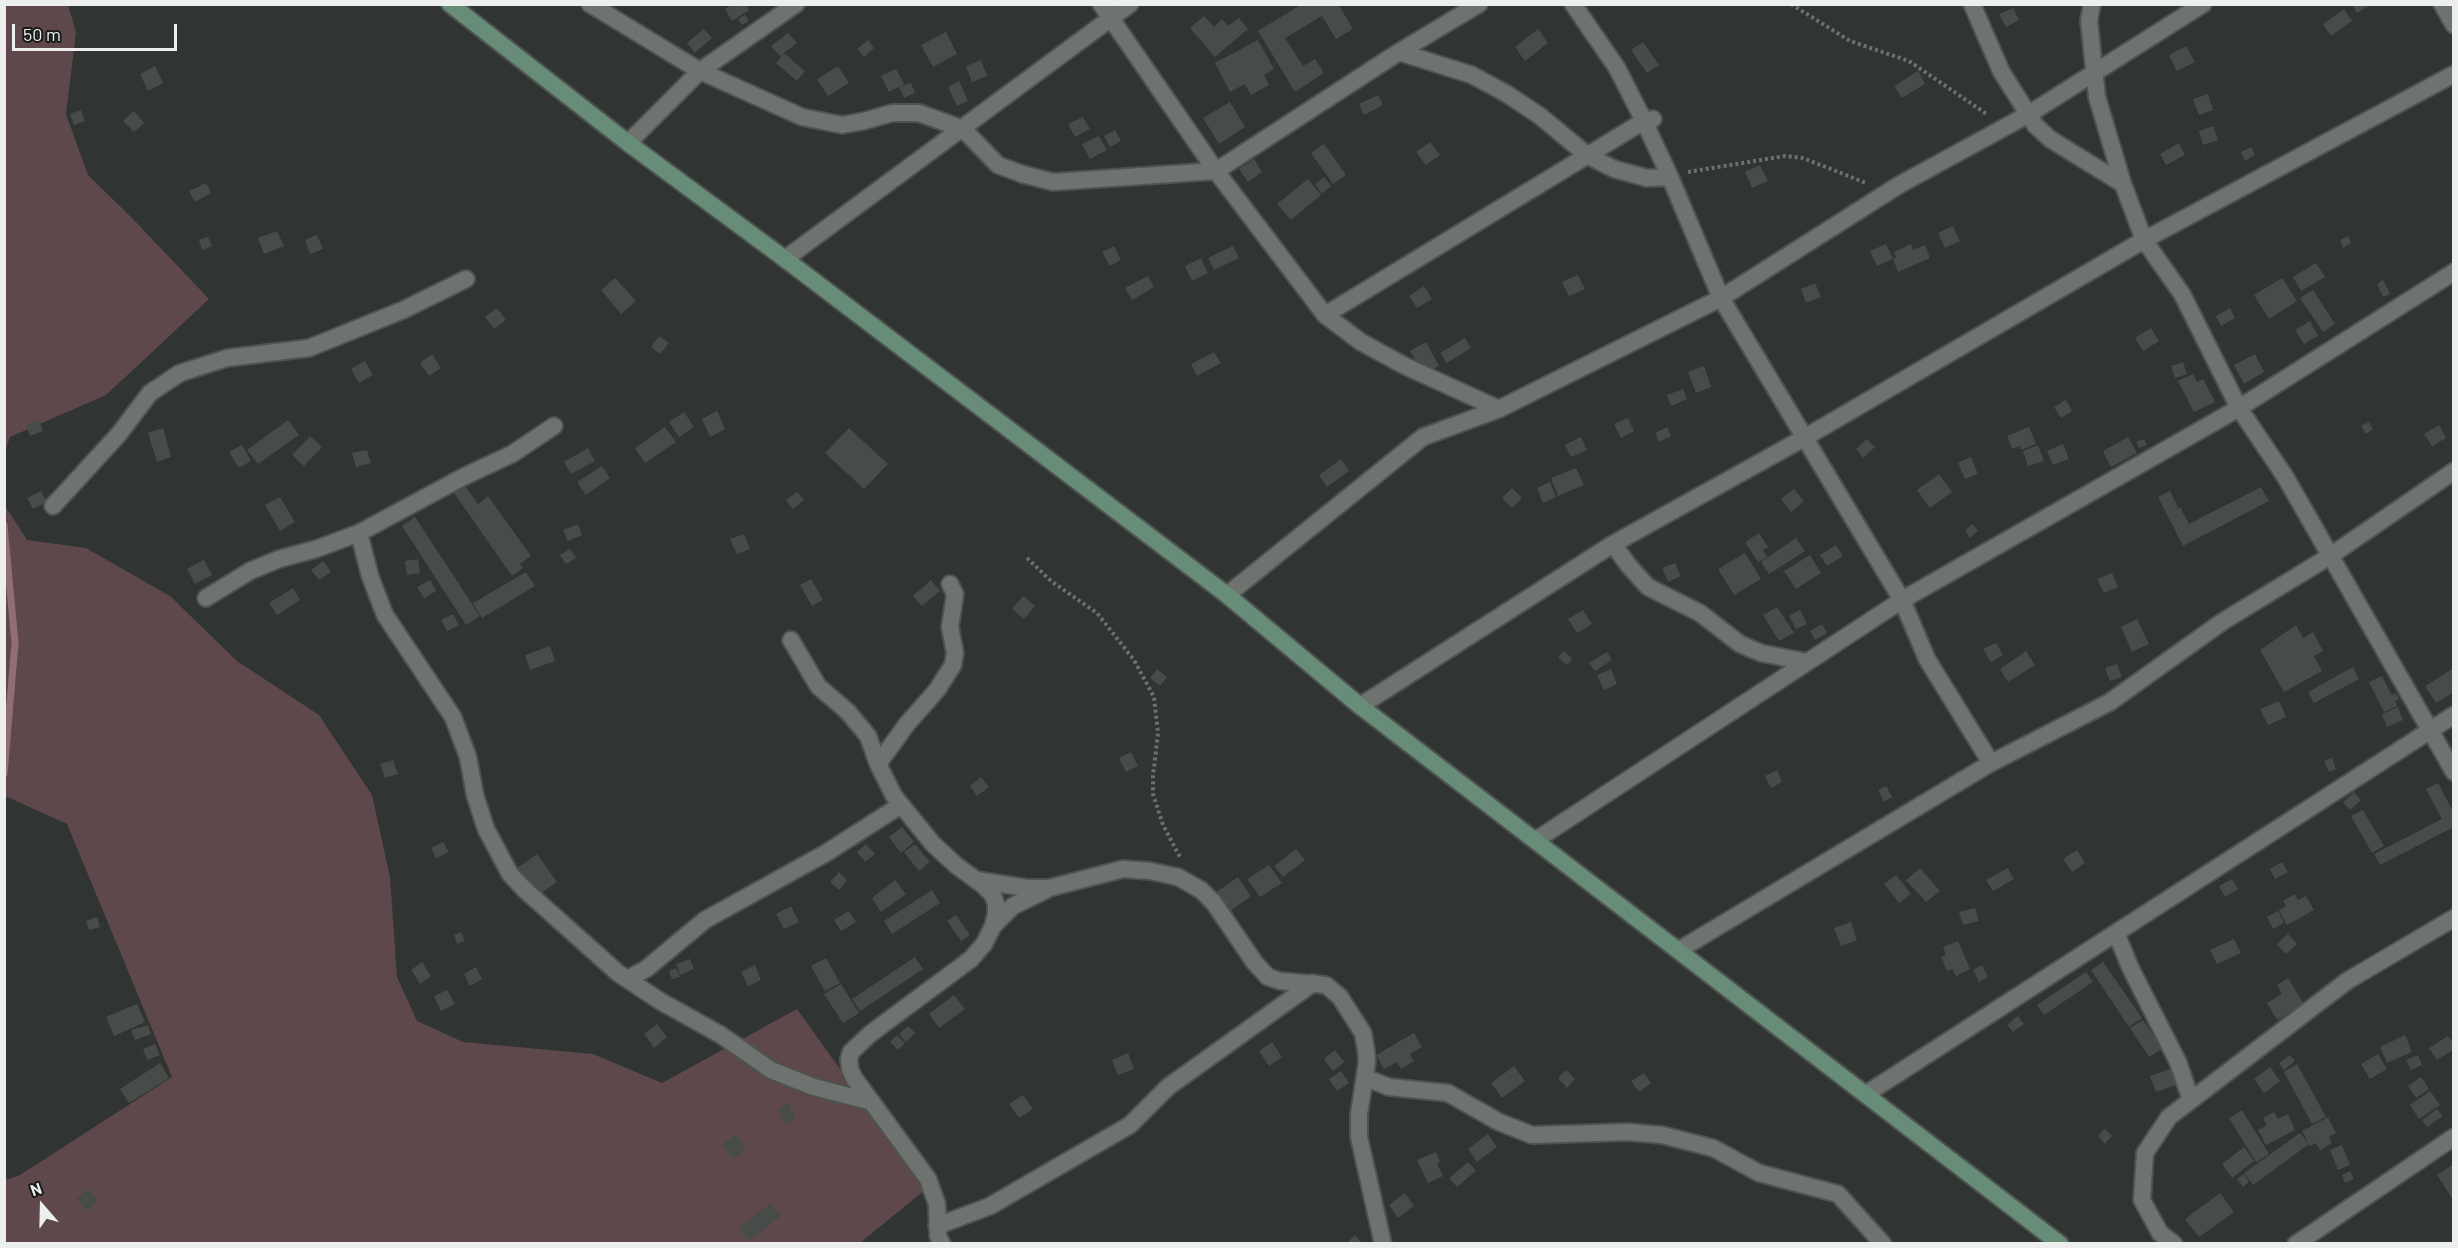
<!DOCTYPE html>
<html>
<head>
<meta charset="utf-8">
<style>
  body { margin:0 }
  #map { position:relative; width:2458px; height:1248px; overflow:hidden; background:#303432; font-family:Barlow,sans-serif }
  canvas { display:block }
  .frame { position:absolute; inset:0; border:6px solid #ecefed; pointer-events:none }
  .north { position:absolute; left:12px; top:1176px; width:60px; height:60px; -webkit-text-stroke:4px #191b1a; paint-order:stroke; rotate:340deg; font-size:16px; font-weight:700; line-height:24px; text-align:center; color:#ecefed }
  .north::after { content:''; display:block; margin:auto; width:21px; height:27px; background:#ecefed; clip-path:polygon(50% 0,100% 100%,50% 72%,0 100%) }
  .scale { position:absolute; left:12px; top:24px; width:165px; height:27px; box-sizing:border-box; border:3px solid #ecefed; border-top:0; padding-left:8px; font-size:18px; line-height:21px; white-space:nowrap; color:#ecefed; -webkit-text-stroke:4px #191b1a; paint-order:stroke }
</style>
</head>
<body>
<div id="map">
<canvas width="2458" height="1248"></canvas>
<div class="frame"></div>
<div class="north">N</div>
<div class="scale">50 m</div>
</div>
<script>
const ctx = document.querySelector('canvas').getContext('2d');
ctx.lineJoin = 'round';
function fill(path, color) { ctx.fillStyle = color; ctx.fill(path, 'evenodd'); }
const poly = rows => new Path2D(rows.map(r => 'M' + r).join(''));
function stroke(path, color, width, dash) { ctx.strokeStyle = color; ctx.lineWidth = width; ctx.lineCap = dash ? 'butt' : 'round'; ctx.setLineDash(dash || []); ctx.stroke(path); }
const green = poly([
  [5,5,68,5,76,32,66,114,88,175,133,219,209,299,106,395,10,437,5,451],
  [4,504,27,540,86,548,170,596,237,661,319,715,372,795,390,877,397,977,417,1021,463,1042,593,1054,662,1083,797,1009,926,1189,860,1243,5,1243,5,1180,20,1175,172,1077,67,824,5,796]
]);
const stream = poly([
  [4,525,15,643,4,774]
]);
const building = poly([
  [733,4,746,4,749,10,732,21,725,9],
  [1302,4,1338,4,1353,29,1336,39,1322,16,1285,38,1303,66,1315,59,1324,73,1295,92,1258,31],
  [2352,4,2368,4,2369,6,2357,13],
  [2013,8,2019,20,2006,27,1999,14],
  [2344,9,2352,21,2331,36,2323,24],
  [745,15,749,21,742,25,738,19],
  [1204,16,1214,27,1222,19,1228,26,1239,18,1248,29,1215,57,1190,28],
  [704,29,712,38,695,53,687,43],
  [1538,29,1548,43,1525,61,1515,47],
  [946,32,957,54,933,67,921,45],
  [788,33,797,43,780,56,771,46],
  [868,40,874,48,864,57,857,49],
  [1258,40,1274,69,1264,75,1269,85,1251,95,1245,84,1230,92,1215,63],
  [1643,42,1659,65,1647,73,1631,50],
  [2186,46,2195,62,2177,71,2169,55],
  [784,53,805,71,797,81,776,63],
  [981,60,987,76,972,82,966,66],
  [155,66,163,83,148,91,140,74],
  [838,66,849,83,828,96,817,79],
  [896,69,904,84,889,92,881,76],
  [1918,71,1925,84,1902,98,1894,86],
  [959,81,968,101,957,106,948,87],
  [911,83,915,93,904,98,899,87],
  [2208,94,2213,110,2199,115,2193,99],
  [1378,95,1383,105,1364,115,1359,104],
  [1230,102,1245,127,1219,144,1203,118],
  [81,110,85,121,74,125,70,114],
  [134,111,144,123,134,132,123,121],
  [1083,117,1090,129,1075,137,1068,124],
  [2213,126,2218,140,2203,145,2199,131],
  [1115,130,1121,141,1110,147,1104,136],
  [1099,136,1107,150,1090,159,1082,144],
  [1430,142,1440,155,1426,165,1416,152],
  [2179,143,2185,155,2166,165,2160,154],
  [1324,144,1346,175,1333,184,1311,153],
  [2251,147,2255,155,2245,161,2241,152],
  [1254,159,1262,172,1248,182,1239,169],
  [1760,165,1768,181,1752,188,1745,172],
  [1324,177,1331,186,1322,194,1315,184],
  [1308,179,1321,195,1291,220,1277,204],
  [206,183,211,193,195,202,189,191],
  [1953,226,1960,241,1945,248,1938,233],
  [277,231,284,246,264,254,258,238],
  [317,235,323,249,310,254,305,240],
  [2348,236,2351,243,2343,248,2340,240],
  [208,237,212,246,202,250,199,240],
  [1886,244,1893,259,1877,266,1870,251],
  [1911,244,1913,250,1925,245,1930,258,1898,272,1893,259,1896,258,1894,252],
  [1114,246,1121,260,1110,266,1102,252],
  [1233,246,1239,258,1214,270,1208,258],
  [1201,258,1208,273,1192,281,1185,266],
  [2316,263,2325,277,2301,291,2293,277],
  [1578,275,1585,289,1569,296,1562,282],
  [1148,276,1154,287,1132,300,1125,288],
  [615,278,636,301,621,314,601,290],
  [2282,278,2297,301,2269,319,2254,295],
  [2383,280,2390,294,2383,297,2377,284],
  [1815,283,1821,297,1806,303,1801,289],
  [1424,286,1432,299,1417,308,1409,296],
  [2313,290,2335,324,2323,332,2300,298],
  [497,308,506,320,494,329,485,317],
  [2230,308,2235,318,2221,326,2216,316],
  [2310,321,2318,336,2304,344,2295,330],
  [2151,328,2159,341,2143,351,2135,338],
  [659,336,669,343,660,354,651,347],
  [1465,338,1471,348,1447,363,1440,353],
  [1426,342,1439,366,1424,374,1410,351],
  [1214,352,1221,363,1197,376,1191,364],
  [432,354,441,368,429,376,420,363],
  [2255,354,2264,372,2244,384,2234,365],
  [365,361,373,375,359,383,351,369],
  [2183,362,2187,374,2175,378,2171,366],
  [1704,366,1711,387,1696,393,1688,372],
  [2193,374,2197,382,2203,379,2215,402,2194,412,2178,381],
  [1683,389,1687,399,1671,406,1667,395],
  [2066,400,2072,411,2061,418,2054,407],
  [717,411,725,429,710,437,702,419],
  [684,412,694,427,679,437,669,422],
  [1628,418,1634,431,1621,438,1614,424],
  [39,420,43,431,30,436,26,425],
  [288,420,299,435,258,464,247,450],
  [2369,422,2373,429,2366,434,2361,426],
  [2439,425,2446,438,2432,446,2424,434],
  [665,427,676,442,645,463,635,448],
  [1667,427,1671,436,1659,442,1655,433],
  [2029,427,2036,444,2021,450,2020,446,2012,449,2007,436],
  [163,428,171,457,157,462,148,433],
  [849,428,888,464,864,489,825,453],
  [310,436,322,447,304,466,292,455],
  [1581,437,1587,450,1571,457,1565,445],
  [2128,437,2137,453,2111,467,2103,451],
  [1867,439,1875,447,1863,458,1856,449],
  [2144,439,2147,445,2139,448,2136,442],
  [2063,444,2069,459,2053,465,2047,451],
  [242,445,251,461,239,468,229,452],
  [2038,445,2044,461,2028,466,2023,451],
  [588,448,595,461,571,474,564,462],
  [367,450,371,463,356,467,352,453],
  [1971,457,1978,474,1965,479,1958,463],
  [1341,459,1349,471,1327,487,1319,475],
  [602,466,610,478,586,495,577,482],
  [1576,468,1584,485,1558,496,1551,478],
  [1939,474,1952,492,1930,508,1917,490],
  [1550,482,1556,497,1543,503,1537,488],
  [464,485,478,504,488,496,531,556,520,564,523,568,512,576,454,493],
  [2261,487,2269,501,2183,546,2158,497,2170,491,2178,507,2173,511,2180,507,2189,524],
  [1512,488,1522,498,1512,508,1502,498],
  [1794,489,1804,501,1791,512,1781,499],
  [41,491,47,502,33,509,27,498],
  [797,492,804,500,793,509,786,500],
  [280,497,295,522,280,531,265,505],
  [415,517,480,616,466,625,402,526],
  [578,524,582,535,568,541,563,530],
  [1973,524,1978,531,1970,538,1965,530],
  [1759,533,1768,547,1763,550,1767,557,1758,562,1745,542],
  [744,534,750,549,737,554,730,539],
  [1796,538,1805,551,1769,574,1761,562],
  [1836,545,1843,556,1827,566,1820,555],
  [570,549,576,558,566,564,560,555],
  [1745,553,1761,579,1734,595,1718,569],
  [1810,555,1821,573,1796,589,1784,571],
  [418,559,420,573,407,575,405,561],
  [204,560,212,575,195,584,187,569],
  [323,561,331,572,319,580,311,570],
  [1675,563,1681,576,1668,582,1662,568],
  [526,572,535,586,482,618,473,603],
  [2112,573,2118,587,2104,593,2097,579],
  [811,579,823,600,812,606,800,585],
  [430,580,436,591,424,598,417,587],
  [931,580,940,591,922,606,913,596],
  [293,588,300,600,277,615,269,603],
  [1023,596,1035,606,1024,619,1012,609],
  [1777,607,1794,633,1779,641,1763,615],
  [1583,610,1592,624,1577,633,1568,619],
  [1800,610,1807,624,1796,629,1789,616],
  [453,614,459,625,447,631,441,620],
  [2137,619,2149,644,2132,652,2121,627],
  [1822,624,1827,633,1815,640,1810,631],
  [2296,625,2303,638,2313,632,2323,651,2314,656,2322,671,2284,692,2260,650],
  [1996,643,2003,655,1991,662,1983,649],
  [550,646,555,661,530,670,525,655],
  [1564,651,1572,659,1567,665,1558,657],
  [2026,651,2035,665,2008,682,2000,669],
  [1607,652,1612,660,1595,671,1589,663],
  [2117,664,2122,677,2110,681,2105,668],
  [2353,667,2359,679,2314,703,2308,692],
  [2454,668,2454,692,2436,703,2425,686],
  [1157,669,1167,677,1160,686,1150,678],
  [1611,669,1617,684,1604,690,1597,675],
  [2382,676,2392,695,2396,693,2399,699,2395,701,2397,706,2384,712,2369,682],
  [2279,701,2286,717,2268,725,2260,709],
  [2398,707,2403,720,2387,727,2382,714],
  [1131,752,1138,766,1126,772,1119,758],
  [2332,758,2336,769,2329,772,2324,761],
  [393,760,398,774,385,778,380,764],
  [1777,770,1782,782,1771,788,1765,776],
  [981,777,989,787,977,796,970,786],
  [2438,783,2454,813,2454,827,2380,865,2374,854,2442,819,2426,789],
  [1886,786,1892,797,1884,802,1878,790],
  [2354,792,2361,800,2350,810,2343,802],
  [2363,810,2384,846,2372,853,2351,816],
  [902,827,914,842,901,853,889,837],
  [443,842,449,852,436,858,431,848],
  [866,844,875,854,865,862,857,852],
  [915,844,930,862,919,871,904,852],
  [1296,849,1305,860,1283,877,1274,866],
  [2077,850,2085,863,2072,872,2063,859],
  [537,854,557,882,537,896,517,868],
  [2282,862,2288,872,2275,879,2270,869],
  [1269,865,1282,883,1260,897,1247,879],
  [1920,868,1940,891,1926,902,1906,880],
  [2008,868,2014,879,1993,891,1986,880],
  [839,872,847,880,839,890,830,882],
  [1896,875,1911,894,1899,903,1884,884],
  [1238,877,1251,896,1229,912,1215,893],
  [2232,879,2238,889,2225,897,2219,886],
  [895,880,906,894,881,912,872,898],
  [932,890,940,903,892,934,884,921],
  [2295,894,2298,900,2306,896,2314,910,2287,925,2279,910,2286,906,2283,901],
  [791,906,799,922,784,929,776,914],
  [1975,908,1979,921,1963,925,1959,912],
  [849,911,856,922,841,931,834,920],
  [2278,911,2284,923,2273,929,2267,917],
  [956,915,970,935,961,941,947,921],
  [97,917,100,927,89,930,86,921],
  [1851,922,1857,940,1841,946,1834,928],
  [461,932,465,941,457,944,454,935],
  [2288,934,2297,944,2286,954,2277,944],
  [2234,939,2241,953,2217,964,2210,950],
  [1958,941,1970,969,1956,976,1952,969,1947,971,1941,957,1946,955,1943,947],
  [915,957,923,969,860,1011,852,999],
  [826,958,840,983,825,991,811,966],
  [690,959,694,969,680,975,676,964],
  [422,962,431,976,420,984,411,970],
  [2103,962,2142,1018,2129,1027,2091,970],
  [755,965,761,980,748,986,741,972],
  [1982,965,1988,977,1979,982,1973,970],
  [476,967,482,979,470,986,464,974],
  [676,968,680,977,672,979,669,971],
  [2086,972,2093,982,2044,1015,2037,1005],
  [2288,978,2304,1004,2277,1020,2267,1003,2282,994,2277,985],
  [841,984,859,1013,843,1023,824,994],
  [447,990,455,1004,441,1011,434,996],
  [954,995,965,1009,939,1028,929,1014],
  [137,1004,145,1022,114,1036,106,1017],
  [2018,1016,2024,1024,2013,1032,2007,1025],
  [2143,1020,2162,1049,2149,1057,2130,1028],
  [657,1024,667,1037,654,1048,644,1034],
  [148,1025,151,1034,135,1040,131,1030],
  [908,1026,915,1033,906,1042,899,1034],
  [1414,1033,1422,1047,1410,1054,1414,1061,1401,1069,1397,1062,1384,1069,1376,1055],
  [897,1035,905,1043,898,1050,890,1042],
  [2405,1035,2412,1052,2387,1063,2380,1047],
  [2448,1036,2454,1044,2454,1049,2437,1060,2429,1048],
  [1272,1042,1282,1057,1269,1066,1259,1051],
  [155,1044,160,1055,147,1060,143,1049],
  [1335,1050,1344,1062,1333,1071,1324,1059],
  [1128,1053,1134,1069,1118,1075,1112,1060],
  [2378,1054,2387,1069,2370,1079,2361,1064],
  [2290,1055,2295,1061,2284,1070,2279,1063],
  [2418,1055,2422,1065,2411,1070,2406,1060],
  [160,1063,169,1078,129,1103,120,1089],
  [2297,1064,2326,1117,2312,1124,2284,1072],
  [1514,1066,1525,1081,1502,1098,1491,1083],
  [2270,1067,2280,1081,2264,1093,2254,1079],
  [2173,1068,2179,1084,2156,1092,2150,1076],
  [1566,1070,1575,1079,1567,1088,1558,1078],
  [1341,1071,1349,1083,1337,1091,1329,1079],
  [1644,1073,1651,1083,1639,1092,1631,1081],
  [2421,1077,2429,1089,2416,1098,2408,1086],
  [2430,1091,2440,1105,2419,1119,2410,1105],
  [1023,1095,1033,1109,1019,1118,1009,1104],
  [788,1103,796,1119,785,1125,777,1109],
  [2437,1109,2443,1116,2427,1127,2422,1120],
  [2242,1110,2269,1154,2256,1162,2229,1118],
  [2274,1112,2278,1119,2288,1114,2295,1130,2266,1145,2258,1130,2267,1125,2263,1118],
  [2328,1117,2336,1133,2329,1137,2332,1143,2320,1150,2316,1143,2310,1146,2302,1131],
  [2105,1129,2112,1136,2105,1144,2098,1136],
  [2300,1133,2309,1144,2253,1185,2244,1173],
  [736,1134,746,1148,733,1159,722,1145],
  [1488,1134,1497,1147,1477,1162,1468,1149],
  [2342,1145,2350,1165,2338,1170,2330,1150],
  [2244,1147,2254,1161,2232,1178,2222,1164],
  [1436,1152,1440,1162,1437,1164,1443,1176,1428,1183,1417,1160],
  [1468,1162,1476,1171,1457,1187,1449,1178],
  [2454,1164,2454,1201,2437,1175],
  [2350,1171,2354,1179,2345,1183,2342,1175],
  [2244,1174,2249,1182,2243,1187,2237,1179],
  [88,1189,99,1201,87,1211,76,1199],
  [1405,1193,1414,1206,1398,1218,1389,1205],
  [2220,1193,2234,1212,2199,1237,2185,1219],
  [770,1203,781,1216,749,1241,738,1228],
  [1355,1235,1363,1244,1346,1244]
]);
const path = poly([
  [1791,4,1850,41,1909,61,1988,115],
  [1688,172,1785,156,1803,158,1866,183],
  [1027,558,1051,581,1097,613,1134,660,1154,697,1158,733,1153,776,1153,794,1163,825,1181,859]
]);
const minor = poly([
  [590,4,700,71,802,117,842,125,864,121,892,113,919,113,963,129,998,165,1022,174,1053,182,1216,171,1399,52,1479,4],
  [1101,4,1216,171,1325,315,1361,342,1405,366,1499,409],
  [1573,4,1617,68,1644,121,1670,177,1721,298,1902,600,1927,659,1991,763],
  [1972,4,2001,71,2035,125,2050,139,2123,184],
  [2092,4,2089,21,2097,97,2123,184,2144,240,2182,294,2239,408,2286,478,2454,772],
  [2442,4,2454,25],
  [1399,52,1472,75,1507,94,1540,116,1587,155,1614,169,1647,178,1670,177],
  [628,143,700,71,796,4],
  [785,259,1130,4],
  [1325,315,1644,121,1653,119],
  [53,506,119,434,150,393,180,373,227,358,309,348,403,310,466,279],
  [359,533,370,576,385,615,453,717,468,757,475,795,486,829,510,874,525,890,618,973,660,1001,721,1035,771,1070,814,1087,872,1102],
  [1613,544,1629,566,1648,587,1700,613,1740,644,1761,653,1807,662],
  [1227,595,1423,437,1499,409,1721,298,1899,185,2029,114,2203,4],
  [206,598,250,571,279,559,316,549,359,533,463,477,512,454,554,426],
  [791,640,818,686,848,712,868,736,878,764,894,796,933,844,957,866,983,885,993,895,996,904,996,914,993,926,984,944,971,959,870,1034,851,1052,849,1059,850,1069,854,1078,928,1179,937,1204,938,1236,942,1244],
  [1360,706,1613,544,1804,438,2144,240,2454,74],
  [878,764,907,724,937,690,953,665,955,653,950,627,955,594,950,584],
  [1536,840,1902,600,2239,408,2454,272],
  [976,880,1027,888,1049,888,1123,869,1150,871,1178,877,1201,890,1214,903,1255,963,1268,977,1280,981,1326,985,1340,997,1363,1033,1366,1050,1367,1062,1359,1114,1359,1137,1383,1244],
  [993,926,1013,906,1046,890],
  [2116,933,2131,969,2178,1062,2191,1100],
  [1679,950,1991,763,2110,702,2222,622,2330,556,2454,471],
  [627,979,646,969,705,920,826,853,901,805],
  [1366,1078,1389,1087,1448,1093,1499,1122,1532,1135,1628,1132,1662,1135,1713,1148,1759,1173,1838,1194,1883,1244],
  [1866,1094,2454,715],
  [937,1226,990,1206,1130,1125,1168,1087,1313,983],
  [2174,1244,2160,1233,2142,1200,2145,1153,2169,1117,2347,981,2454,918],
  [2296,1244,2454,1137]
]);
const secondary = poly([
  [450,4,628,143,785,259,1227,595,1360,706,2060,1244]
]);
fill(green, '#5e484c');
stroke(stream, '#916e75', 7);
fill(building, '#484c49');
stroke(minor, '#4f5350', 20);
stroke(secondary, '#4f5350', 20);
stroke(path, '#6d706e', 4, [3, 3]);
stroke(minor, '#6e7370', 16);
stroke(secondary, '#678c78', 16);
</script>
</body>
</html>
